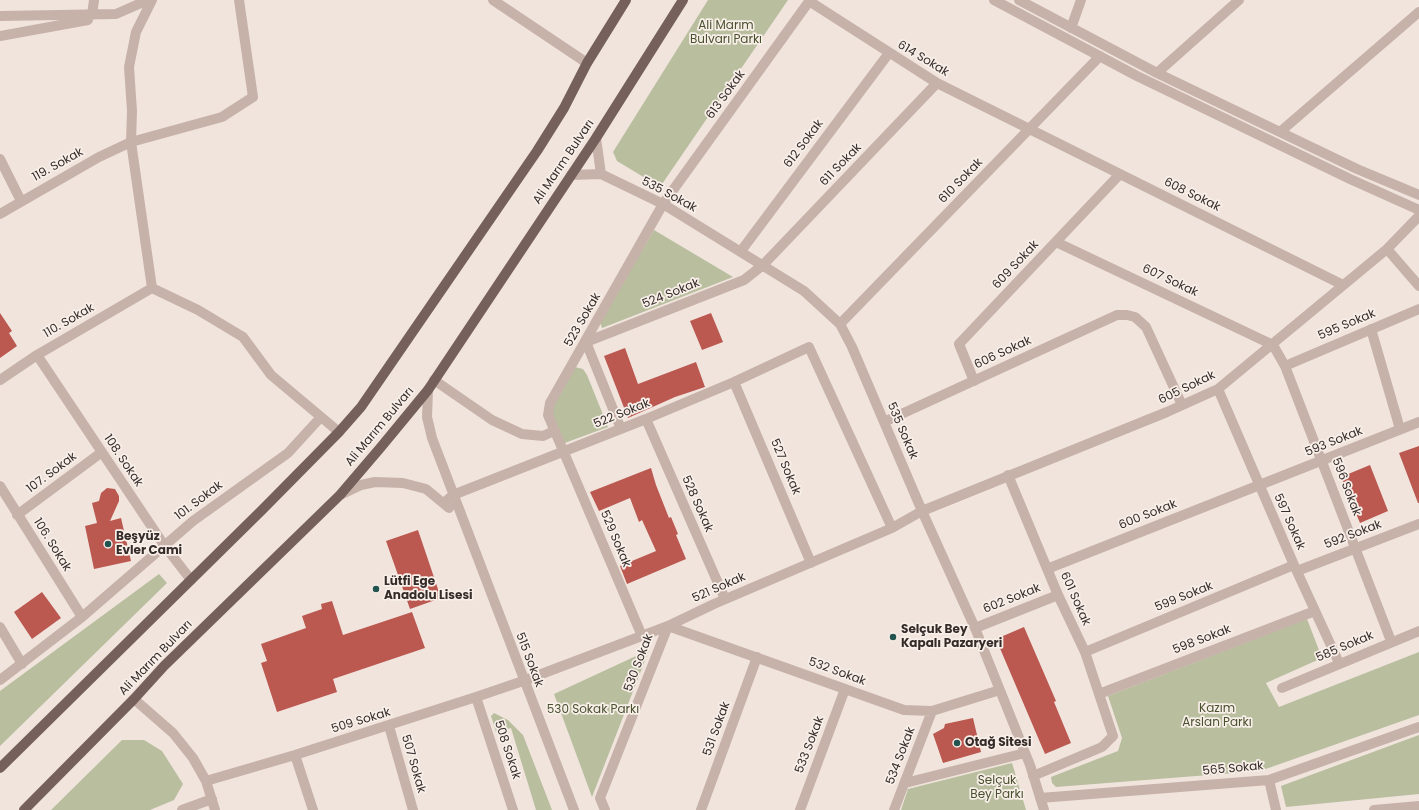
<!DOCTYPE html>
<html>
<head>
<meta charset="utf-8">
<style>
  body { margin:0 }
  canvas { display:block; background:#f0e4dd }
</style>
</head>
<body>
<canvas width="1419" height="810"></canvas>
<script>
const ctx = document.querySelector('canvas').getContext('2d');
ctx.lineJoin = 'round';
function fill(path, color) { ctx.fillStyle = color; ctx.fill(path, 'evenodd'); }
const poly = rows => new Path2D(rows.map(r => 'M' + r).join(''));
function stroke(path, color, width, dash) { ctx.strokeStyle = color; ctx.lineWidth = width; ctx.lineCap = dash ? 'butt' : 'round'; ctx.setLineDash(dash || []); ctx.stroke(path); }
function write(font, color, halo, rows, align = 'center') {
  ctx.font = font + ' Poppins,sans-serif'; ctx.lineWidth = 3.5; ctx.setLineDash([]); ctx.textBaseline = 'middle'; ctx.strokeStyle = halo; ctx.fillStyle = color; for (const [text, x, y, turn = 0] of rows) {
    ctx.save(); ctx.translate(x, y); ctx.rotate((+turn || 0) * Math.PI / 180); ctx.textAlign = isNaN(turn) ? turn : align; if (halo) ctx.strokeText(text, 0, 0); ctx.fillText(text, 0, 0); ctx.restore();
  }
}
const green = poly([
  [708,0,788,0,660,187,617,161,613,152],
  [654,230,733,277,602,328,600,322],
  [575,367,583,369,587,375,608,427,562,444,551,414,553,405],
  [159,574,167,583,0,746,0,691],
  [1307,619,1322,658,1266,683,1279,707,1419,652,1419,715,1260,771,1056,787,1052,783,1051,777,1118,751,1122,738,1108,696],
  [649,650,592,797,554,694],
  [494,713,508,720,523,735,552,810,536,810,511,728,496,732,491,716],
  [1419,735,1419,794,1286,807,1281,786],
  [122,740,144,740,162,751,183,784,174,800,150,810,51,810],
  [1012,763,1026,810,901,810,908,789]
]);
const building = poly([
  [0,313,12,331,9,333,17,346,0,358],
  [711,313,723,342,702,350,690,321],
  [625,348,638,384,696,362,705,387,675,397,628,418,604,356],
  [1419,446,1419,503,1418,503,1399,453],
  [1370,465,1388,511,1360,523,1341,477],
  [651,468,656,485,669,518,671,517,678,534,676,535,686,559,627,584,620,566,656,551,642,520,639,522,630,498,599,511,590,492],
  [107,488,115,489,119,496,119,501,110,521,121,518,131,561,94,569,85,526,97,523,92,503,99,501,101,493],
  [418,530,441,598,410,609,386,541],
  [42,592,61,618,32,639,14,612],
  [332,601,343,635,412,612,425,648,333,679,337,692,277,712,261,663,267,661,261,644,306,628,302,616,322,609,321,604],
  [1024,627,1056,701,1054,702,1071,743,1045,754,996,639],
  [973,718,981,752,943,763,933,734,944,728,945,724]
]);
const minor = poly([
  [152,0,136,32,129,67,132,111,131,142,152,288,198,310,243,337,271,375,339,432],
  [493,0,587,63],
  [994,0,1137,76,1350,179,1419,210],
  [1019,0,1157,73,1357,169,1419,195],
  [809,1,937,83,1343,285],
  [92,15,94,0],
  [0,16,116,14,148,0],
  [1071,28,1081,0],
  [0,36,88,20],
  [1157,73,1239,0],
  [1280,132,1419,12],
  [596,138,601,174],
  [0,159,21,201],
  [571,175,601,174,663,204,804,291,840,324,852,347,922,511,975,628,1030,765,1044,810],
  [0,214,99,157,131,142,222,117,253,97,239,0],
  [1056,242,1273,345,1285,366,1391,641],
  [1387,249,1419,286],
  [741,251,889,53],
  [840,324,1100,56],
  [1371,329,1400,429],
  [37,355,164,545,191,580],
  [1285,366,1419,309],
  [0,380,37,355,152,288],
  [434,380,492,420,522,434,543,436,554,431],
  [974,381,959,344,1120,174],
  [734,382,811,563],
  [1218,389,1294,565,1339,663],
  [428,390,427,417,432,438,574,810],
  [646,419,725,599],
  [884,422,1117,315,1127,315,1135,317,1146,327,1182,405],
  [621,429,586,342,744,280,763,265,937,83],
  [1008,475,1058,595,1085,652,1113,736,1102,747,1033,776],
  [0,486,82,617],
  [340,495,361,485,375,482,403,483,426,489,449,508],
  [444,503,453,495,646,419,734,382,809,347,892,528],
  [17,515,102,452],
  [1047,569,1419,422],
  [1297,571,1419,524],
  [0,627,22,664],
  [975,628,1058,595],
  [642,636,548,415,550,403,663,204,810,0],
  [1085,652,1294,565],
  [0,680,82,617,193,521,288,453,320,418],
  [1282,688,1419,631],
  [1099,694,1315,611],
  [476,697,513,810],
  [134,699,173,733,193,758,206,781,215,810],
  [389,726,413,810],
  [295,755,313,810],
  [1269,780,1276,810],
  [206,781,295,755,476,697,523,681,668,626,714,604,892,528,922,511,1167,412,1218,389,1387,249,1419,216],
  [905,783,1025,753],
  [1040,798,1269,780,1419,727],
  [182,810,212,799],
  [605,810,600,798,668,626,904,710,932,711,1000,690],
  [701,810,757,657],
  [800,810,845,689],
  [894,810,932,711],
  [1374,810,1419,806]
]);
const major = poly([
  [0,768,262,510,339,432,361,407,537,151,564,108,587,63,626,0],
  [24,810,134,699,164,666,340,495,381,447,428,390,596,138,683,0]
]);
const markers = [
  [108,544,4,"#22534e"],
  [376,589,4,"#22534e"],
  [893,637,4,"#22534e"],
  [957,743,4,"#22534e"]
];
const parkNames = [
  ["Ali Marım",726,26],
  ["Bulvarı Parkı",726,40],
  ["Kazım",1217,709],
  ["Arslan Parkı",1217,723],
  ["530 Sokak Parkı",593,710],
  ["Selçuk",997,781],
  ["Bey Parkı",997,795]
];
const streetNames = [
  ["614 Sokak",923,59,31],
  ["613 Sokak",726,95,-54],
  ["612 Sokak",804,144,-53],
  ["Ali Marım Bulvarı",564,162,-56],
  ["119. Sokak",58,165,-29],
  ["611 Sokak",841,165,-46],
  ["610 Sokak",961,181,-46],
  ["535 Sokak",669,195,28],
  ["608 Sokak",1192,195,26],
  ["609 Sokak",1016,265,-47],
  ["607 Sokak",1170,281,25],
  ["524 Sokak",671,294,-22],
  ["523 Sokak",583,320,-60],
  ["110. Sokak",69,321,-30],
  ["595 Sokak",1347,325,-23],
  ["606 Sokak",1003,353,-25],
  ["605 Sokak",1187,388,-26],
  ["522 Sokak",622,414,-22],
  ["Ali Marım Bulvarı",380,427,-50],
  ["535 Sokak",902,431,67],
  ["593 Sokak",1334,442,-22],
  ["108. Sokak",123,461,56],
  ["527 Sokak",785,467,67],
  ["107. Sokak",52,473,-37],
  ["596 Sokak",1346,487,69],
  ["101. Sokak",199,501,-37],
  ["528 Sokak",697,504,66],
  ["600 Sokak",1148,515,-22],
  ["597 Sokak",1289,522,66],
  ["592 Sokak",1353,535,-21],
  ["529 Sokak",615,539,67],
  ["106. Sokak",52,545,58],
  ["521 Sokak",719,588,-24],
  ["599 Sokak",1184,597,-22],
  ["602 Sokak",1012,599,-22],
  ["601 Sokak",1075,599,66],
  ["598 Sokak",1202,640,-21],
  ["585 Sokak",1345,647,-23],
  ["Ali Marım Bulvarı",156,658,-46],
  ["515 Sokak",529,660,69],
  ["530 Sokak",639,663,-69],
  ["532 Sokak",837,672,20],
  ["509 Sokak",361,721,-17],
  ["531 Sokak",717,729,-70],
  ["533 Sokak",810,745,-69],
  ["508 Sokak",507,750,72],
  ["534 Sokak",901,756,-69],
  ["507 Sokak",413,764,74],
  ["565 Sokak",1233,769,-5]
];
const poiNames = [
  ["Beşyüz",116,537],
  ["Evler Cami",116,551],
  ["Lütfi Ege",384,582],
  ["Anadolu Lisesi",384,596],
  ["Selçuk Bey",901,630],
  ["Kapalı Pazaryeri",901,644],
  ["Otağ Sitesi",965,743]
];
fill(green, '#b8be9e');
fill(building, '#bb5850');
stroke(minor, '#c7b2aa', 10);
stroke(major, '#76605b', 10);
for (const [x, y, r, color] of markers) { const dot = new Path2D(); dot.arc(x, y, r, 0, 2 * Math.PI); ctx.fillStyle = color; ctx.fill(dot); stroke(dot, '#f8efe9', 1.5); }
write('12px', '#4a512f', '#f8efe9', parkNames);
write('12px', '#352b29', '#f8efe9', streetNames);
write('bold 12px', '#352b29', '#f8efe9', poiNames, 'left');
</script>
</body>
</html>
